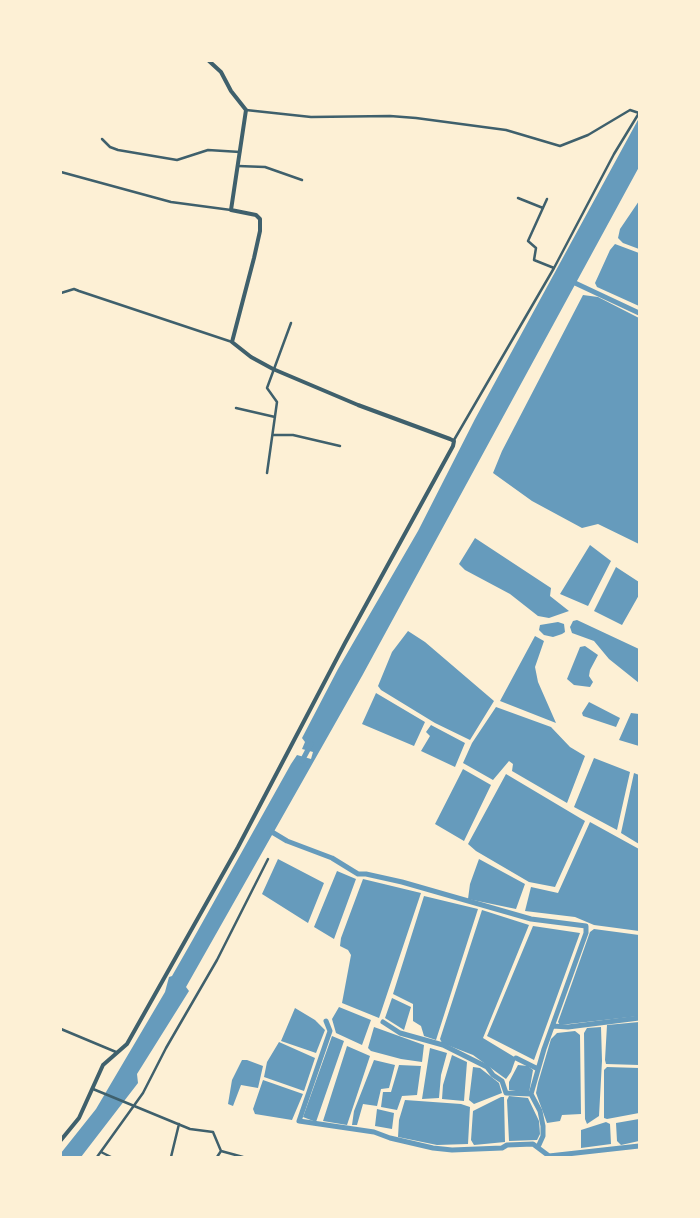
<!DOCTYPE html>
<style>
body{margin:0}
#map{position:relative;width:700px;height:1218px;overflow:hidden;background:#fdf0d5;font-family:"Work Sans",sans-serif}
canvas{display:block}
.frame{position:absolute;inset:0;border:62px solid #fdf0d5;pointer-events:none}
</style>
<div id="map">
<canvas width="700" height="1218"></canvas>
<div class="frame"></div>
</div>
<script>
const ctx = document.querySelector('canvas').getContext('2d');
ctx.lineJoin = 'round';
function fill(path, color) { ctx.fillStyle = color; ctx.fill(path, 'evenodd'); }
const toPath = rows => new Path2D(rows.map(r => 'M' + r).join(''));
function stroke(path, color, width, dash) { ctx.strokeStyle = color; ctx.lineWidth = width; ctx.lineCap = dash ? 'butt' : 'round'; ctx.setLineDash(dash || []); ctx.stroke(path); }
const water = toPath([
 [639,118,639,167,362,676,186,987,189,991,137,1074,138,1083,81,1157,61,1157,61,1153,96,1109,165,992,169,977,172,976,192,941,291,764,297,755,311,759,313,752,302,749,305,742,302,738,338,669,418,531,475,419],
 [639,201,639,249,623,243,618,238,620,229],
 [615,244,639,253,639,306,597,287,595,283,610,250],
 [583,295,598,297,639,318,639,544,598,524,582,528,532,501,493,473,502,451],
 [475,538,551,588,550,596,569,611,549,618,538,616,510,594,465,570,459,564],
 [590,545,611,561,588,606,560,594],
 [616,567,639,582,639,595,622,625,594,611],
 [577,620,639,649,639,683,609,659,594,641,572,633,570,627,573,621],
 [558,622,564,624,565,632,562,634,553,637,544,635,539,630,540,625],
 [408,631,425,642,494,701,470,740,435,723,381,690,378,686,392,652],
 [535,636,544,641,535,667,538,682,556,723,500,701],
 [585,646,598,655,590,670,589,676,593,682,590,687,574,685,567,679,580,647],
 [376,693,425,722,414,746,362,724],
 [589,702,620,718,616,727,583,716,582,713],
 [496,707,551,727,570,747,585,756,567,803,512,771,513,764,509,761,493,780,463,763,472,743],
 [631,713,639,714,639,746,619,740],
 [431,725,465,743,455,767,421,751,430,736,426,732],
 [594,758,630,772,617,830,574,807],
 [463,769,491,785,464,841,435,824],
 [634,773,639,775,639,844,621,833],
 [506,774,585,821,555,887,529,882,476,851,468,844],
 [590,822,639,849,639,931,594,925,575,917,525,911,531,887,558,893],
 [278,859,324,883,308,923,262,894],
 [479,859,525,884,516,909,468,899,470,884],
 [337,871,356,879,334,939,314,927],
 [363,879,421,893,379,1018,342,1003,351,955,348,950,340,946,341,938],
 [424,896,478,909,436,1040,424,1036,421,1026,413,1021,413,1004,393,994],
 [482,910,529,925,483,1038,516,1058,511,1072,506,1079,473,1055,442,1043,440,1039],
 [533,926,580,933,534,1060,487,1036],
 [594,929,639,935,639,1016,560,1025,558,1022,572,983,590,932],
 [392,998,411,1007,404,1030,385,1018],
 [339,1007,371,1020,362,1045,336,1033,332,1019],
 [295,1008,315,1020,325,1030,316,1053,281,1041],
 [639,1022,639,1065,606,1064,605,1060,607,1025],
 [374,1027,424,1045,422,1062,401,1059,371,1051,368,1048],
 [601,1027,602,1061,599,1116,587,1124,585,1119,584,1033,587,1028],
 [575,1031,580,1035,581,1114,562,1115,560,1121,547,1123,536,1093,538,1083,551,1039,557,1033],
 [332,1036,344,1041,316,1122,303,1117],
 [279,1042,315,1058,304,1091,264,1077,267,1062],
 [347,1046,370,1056,347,1125,323,1121],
 [430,1048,447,1053,441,1075,439,1098,422,1099],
 [452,1055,467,1062,464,1101,442,1099,443,1085],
 [242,1060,247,1060,263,1066,258,1088,241,1085,233,1106,228,1104,232,1080],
 [374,1060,395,1065,389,1088,381,1089,377,1106,363,1104,357,1125,352,1125,354,1111],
 [399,1065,421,1066,417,1095,402,1096,397,1110,381,1107,383,1092,391,1092],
 [518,1065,528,1066,533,1070,529,1093,509,1090,509,1082],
 [473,1067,480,1068,499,1083,502,1093,474,1104,469,1100],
 [607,1067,639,1068,639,1113,607,1119,604,1118,604,1070],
 [263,1080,303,1094,292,1120,255,1114,253,1109],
 [509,1096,528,1098,539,1121,540,1134,537,1140,509,1141,507,1100],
 [501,1097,504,1097,505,1142,474,1145,471,1140,473,1111],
 [405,1100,461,1104,470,1107,468,1144,437,1145,398,1137,399,1120],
 [377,1109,394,1113,392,1129,375,1126],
 [639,1119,639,1141,621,1145,617,1141,616,1123],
 [606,1122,610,1124,611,1144,581,1148,581,1130]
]);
const canal = toPath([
 [575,283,639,313],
 [302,761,311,744],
 [272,832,287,841,332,858,358,874,366,874,402,882,531,919,586,926,586,933,544,1049,531,1094,506,1093,502,1081,493,1075,487,1067,443,1045,400,1033,383,1022],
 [326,1021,330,1031,299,1121,374,1132,390,1138,433,1148,452,1150,502,1148,507,1145,533,1144,549,1156,639,1146],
 [553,1026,568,1027,639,1018],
 [516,1058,538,1069],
 [531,1094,540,1111,543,1126,543,1136,538,1147]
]);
const minor = toPath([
 [246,110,311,117,390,116,416,118,506,130,560,146,588,135,630,110,639,113],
 [102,139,110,147,118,150,177,160,208,150,240,152],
 [238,166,265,167,302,180],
 [61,172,171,202,231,210],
 [518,198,543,208],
 [547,199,528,241,536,248,534,260,554,268],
 [61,293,74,289,79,291,232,342],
 [236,408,275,417],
 [273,435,293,435,340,446],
 [454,440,554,268,614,154,639,113],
 [267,473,277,402,267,388,291,323],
 [61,1029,116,1052],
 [93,1089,190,1129,213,1132,221,1151,243,1157],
 [101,1152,111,1157],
 [97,1157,143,1093,166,1048,217,960,268,859],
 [171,1157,179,1124],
 [217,1157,221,1151]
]);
const tertiary = toPath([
 [61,1140,79,1118,103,1065,127,1044,238,847,345,643,453,446,454,441,450,439,358,405,273,369,251,357,232,342,254,258,260,231,260,219,256,215,231,210,246,110,231,91,221,72,209,61]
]);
fill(water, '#669bbc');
stroke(canal, '#669bbc', 5);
stroke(minor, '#3f606c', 2.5);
stroke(tertiary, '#3f606c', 4);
</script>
